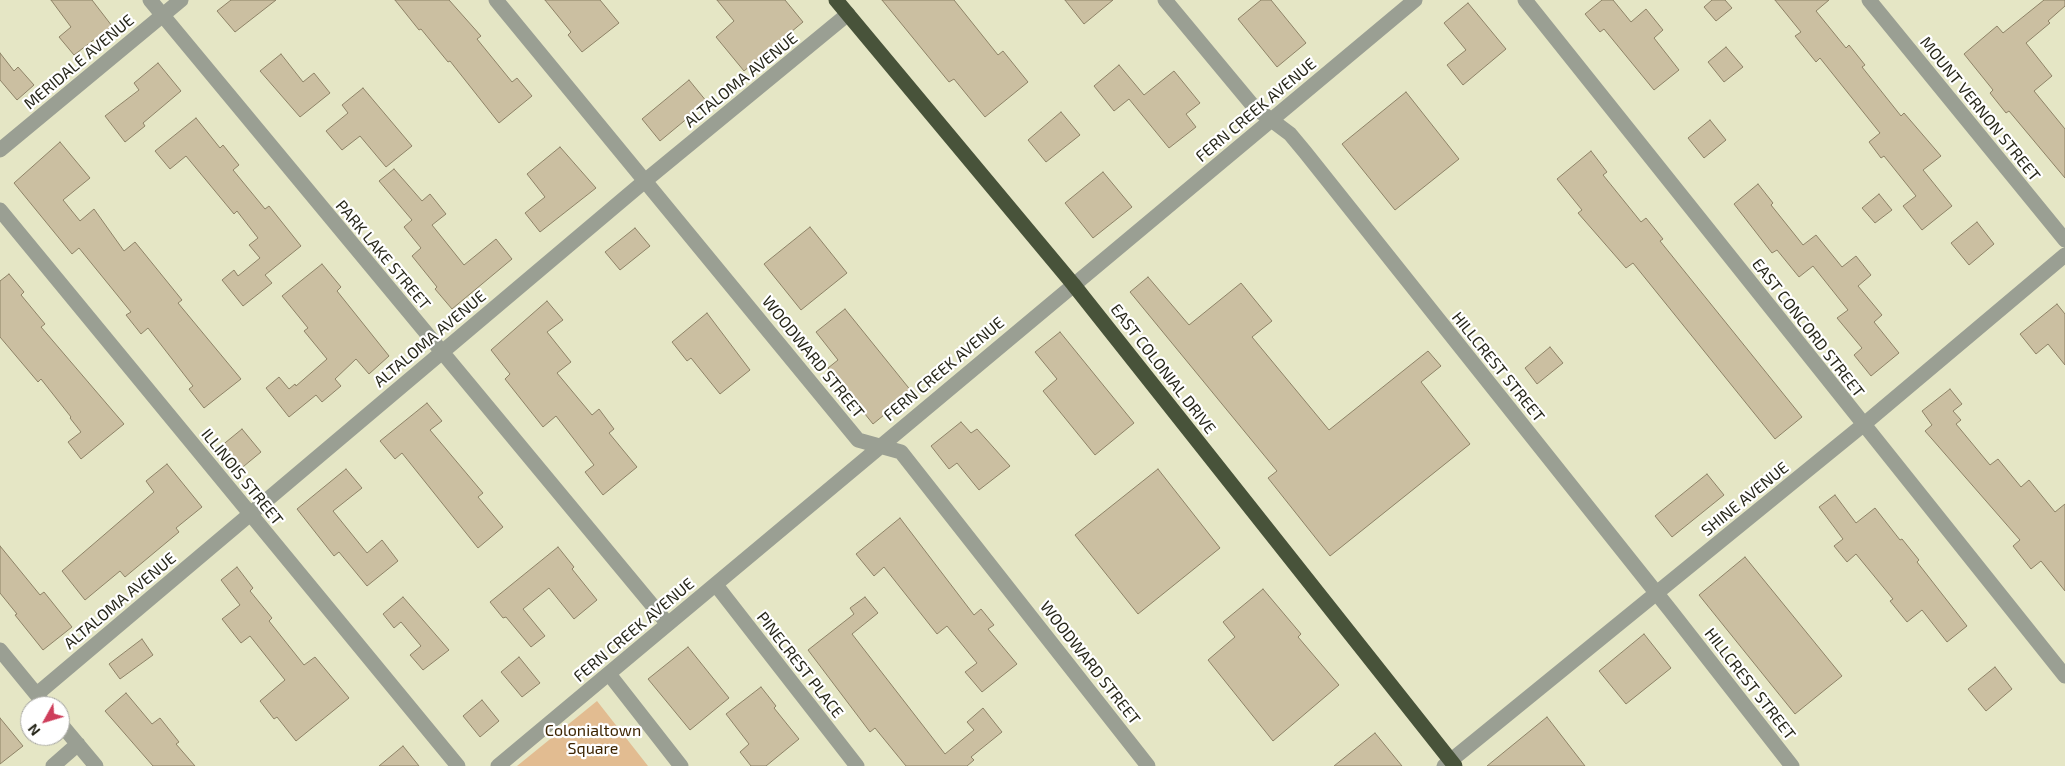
<!DOCTYPE html>
<style>
body{margin:0}
#map{position:relative;width:2065px;height:766px;overflow:hidden;background:#e5e6c5;font-family:"Exo 2",sans-serif}
canvas{display:block}
.north{position:absolute;left:20px;top:696px;width:50px;height:50px;box-sizing:border-box;background:#fff;border:1px solid #a9a9a3;border-radius:50%;rotate:231deg;font-size:14px;font-weight:700;line-height:20px;text-align:center;color:#27271a}
.north::after{content:'';display:block;margin:auto;width:18px;height:22px;background:#ce3e5b;clip-path:polygon(50% 0,100% 100%,50% 72%,0 100%)}
</style>
<div id="map">
<canvas width="2065" height="766"></canvas>
<div class="north">N</div>
</div>
<script>
const ctx = document.querySelector('canvas').getContext('2d');
ctx.lineJoin = 'round';
function fill(path, color) { ctx.fillStyle = color; ctx.fill(path, 'evenodd'); }
const toPath = rows => new Path2D(rows.map(r => 'M' + r).join(''));
function stroke(path, color, width, dash) { ctx.strokeStyle = color; ctx.lineWidth = width; ctx.lineCap = dash ? 'butt' : 'round'; ctx.setLineDash(dash || []); ctx.stroke(path); }
function write(font, color, halo, rows, align = 'center') {
  ctx.font = font + ' "Exo 2",sans-serif'; ctx.lineWidth = 4.5; ctx.setLineDash([]); ctx.textBaseline = 'middle'; ctx.strokeStyle = halo; ctx.fillStyle = color; for (const [text, x, y, turn = 0] of rows) {
    ctx.save(); ctx.translate(x, y); ctx.rotate((+turn || 0) * Math.PI / 180); ctx.textAlign = isNaN(turn) ? turn : align; if (halo) ctx.strokeText(text, 0, 0); ctx.fillText(text, 0, 0); ctx.restore();
  }
}
const green = toPath([
 [597,701,648,766,517,766]
]);
const building = toPath([
 [51,0,92,0,112,26,74,55,59,37,71,27,51,0],
 [231,0,276,0,235,32,217,11,231,0],
 [395,0,449,0,481,36,477,39,512,82,517,78,532,96,499,123,450,61,448,62,421,29,419,30,395,0],
 [545,0,600,0,619,23,582,52,568,35,571,32,545,0],
 [717,0,785,0,803,22,744,71,716,37,734,21,717,0],
 [882,0,954,0,998,55,1003,51,1028,82,985,117,954,79,949,82,882,0],
 [1065,0,1113,0,1084,24,1065,0],
 [1261,0,1271,0,1306,43,1277,67,1238,19,1261,0],
 [1602,0,1613,0,1631,22,1646,9,1663,30,1654,38,1679,70,1654,90,1604,29,1600,32,1585,14,1602,0],
 [1712,0,1725,0,1732,8,1716,21,1704,7,1712,0],
 [1775,0,1829,0,1816,11,1846,48,1849,45,1865,65,1862,67,1901,116,1904,113,1941,156,1923,170,1952,206,1922,230,1903,206,1916,196,1884,156,1881,158,1869,142,1880,133,1820,58,1816,62,1795,36,1801,32,1775,0],
 [2044,0,2065,0,2065,6,2048,21,2050,23,2026,43,2052,76,2034,91,2065,129,2065,178,2009,111,2006,113,1990,93,1993,90,1964,54,1997,26,2003,33,2044,0],
 [1468,3,1506,49,1463,85,1447,65,1466,50,1444,23,1468,3],
 [1726,47,1743,67,1724,82,1708,62,1726,47],
 [0,53,14,71,18,67,34,85,17,100,0,80,0,53],
 [281,54,303,82,314,73,330,93,300,117,260,71,281,54],
 [158,63,181,91,143,123,145,126,125,142,105,116,139,90,134,83,158,63],
 [1119,65,1144,95,1174,71,1200,103,1186,114,1196,127,1169,148,1129,99,1114,111,1094,86,1119,65],
 [689,80,707,102,660,141,642,119,689,80],
 [363,88,412,146,386,167,360,136,342,150,326,131,348,113,342,105,363,88],
 [1406,92,1459,159,1395,210,1342,144,1406,92],
 [1061,112,1080,135,1046,162,1028,140,1061,112],
 [196,118,220,148,223,145,239,165,233,170,265,209,269,206,301,246,265,275,272,283,243,306,222,280,234,270,238,276,260,258,249,245,258,238,237,211,234,214,186,156,170,169,155,151,196,118],
 [1710,120,1726,140,1704,158,1688,138,1710,120],
 [60,142,90,178,63,200,80,221,94,209,124,251,135,242,182,300,178,303,241,379,204,408,189,389,193,386,148,328,141,334,126,315,131,312,79,248,72,254,14,183,60,142],
 [560,147,596,188,540,232,525,213,545,197,527,174,560,147],
 [1591,151,1607,172,1603,175,1641,222,1646,218,1663,239,1660,241,1802,417,1775,439,1633,263,1626,268,1578,213,1582,210,1557,179,1591,151],
 [394,169,422,201,430,194,446,214,432,225,464,265,496,239,512,259,452,309,435,289,437,287,412,256,421,248,404,227,412,220,379,181,394,169],
 [1103,172,1132,207,1093,238,1065,203,1103,172],
 [1758,184,1773,203,1771,205,1803,245,1816,235,1842,267,1856,256,1871,275,1858,286,1882,315,1874,322,1899,353,1871,376,1854,355,1862,348,1837,318,1848,310,1813,266,1799,277,1777,250,1772,253,1734,204,1758,184],
 [1879,194,1892,210,1875,223,1862,208,1879,194],
 [1977,222,1994,244,1969,265,1951,243,1977,222],
 [810,227,847,273,801,310,764,264,810,227],
 [635,228,650,246,620,270,605,252,635,228],
 [322,264,341,287,337,291,389,356,369,374,356,359,335,379,341,386,322,402,316,395,289,417,266,388,279,377,289,389,295,384,296,386,327,359,304,331,308,328,282,296,322,264],
 [9,274,24,292,21,295,45,324,41,327,124,424,81,459,68,442,81,432,70,418,71,417,41,379,38,382,0,337,0,281,9,274],
 [1148,277,1189,325,1241,283,1272,321,1252,337,1329,430,1428,351,1441,366,1421,382,1470,444,1330,556,1268,478,1277,471,1130,292,1148,277],
 [547,301,563,320,547,332,571,362,557,373,592,415,599,409,614,429,609,433,637,467,603,495,585,472,594,465,556,416,543,427,505,379,510,374,491,350,547,301],
 [2057,304,2065,314,2065,365,2048,344,2036,354,2020,334,2057,304],
 [845,309,912,392,873,424,828,368,838,360,816,332,845,309],
 [707,313,750,370,720,394,691,358,687,361,672,342,707,313],
 [1060,332,1134,423,1095,455,1043,391,1057,379,1035,352,1060,332],
 [1550,347,1563,363,1537,384,1525,368,1550,347],
 [1950,389,1962,404,1953,411,1961,420,1956,424,1990,465,1998,459,2021,487,2029,480,2055,512,2065,504,2065,591,2041,561,2031,569,2013,546,2020,540,1925,431,1932,425,1922,411,1950,389],
 [427,403,442,421,430,430,483,493,478,497,503,527,478,548,402,453,395,459,380,441,427,403],
 [961,422,971,433,977,429,1010,466,979,490,957,463,949,469,931,446,961,422],
 [242,429,261,452,238,471,220,447,242,429],
 [167,464,202,507,176,528,179,532,125,577,120,571,85,600,62,571,154,492,146,481,167,464],
 [346,469,362,488,333,511,367,553,382,540,398,561,367,586,339,552,334,556,297,509,346,469],
 [1158,469,1220,548,1138,614,1075,535,1158,469],
 [1707,474,1724,495,1672,537,1655,516,1707,474],
 [1835,495,1856,523,1875,508,1900,540,1902,539,1919,560,1917,562,1967,626,1947,642,1922,610,1907,622,1890,601,1893,599,1856,554,1847,562,1834,546,1843,539,1819,507,1835,495],
 [900,518,974,615,981,609,994,625,988,629,1017,664,982,692,965,672,977,663,947,626,937,634,884,567,874,576,856,554,900,518],
 [0,546,40,595,44,592,72,627,43,650,15,615,17,614,0,593,0,546],
 [558,547,574,567,572,569,597,600,574,619,549,588,523,609,545,636,531,647,506,617,503,618,490,602,558,547],
 [1745,557,1842,676,1795,714,1699,595,1745,557],
 [237,567,253,588,250,591,272,618,269,621,304,665,315,657,349,698,296,741,277,717,274,719,260,701,285,680,250,636,241,643,222,619,240,605,221,580,237,567],
 [1263,589,1301,634,1298,637,1339,685,1273,741,1208,660,1235,637,1223,622,1263,589],
 [403,597,449,650,423,670,410,655,421,646,401,622,394,628,383,614,403,597],
 [865,597,878,613,852,634,945,754,974,730,967,722,983,708,1002,732,971,757,974,760,967,766,906,766,875,728,870,732,808,650,854,614,850,608,865,597],
 [1644,634,1671,668,1626,704,1599,671,1644,634],
 [142,639,153,655,120,679,109,664,142,639],
 [688,647,729,698,690,730,648,679,688,647],
 [519,657,540,683,522,697,501,672,519,657],
 [1995,667,2012,689,1986,711,1968,689,1995,667],
 [761,687,776,706,774,708,799,739,766,766,751,766,740,752,749,744,726,714,761,687],
 [126,693,152,724,160,718,179,742,176,744,195,766,153,766,105,711,126,693],
 [482,700,499,721,480,737,463,716,482,700],
 [1547,717,1585,766,1487,766,1547,717],
 [0,718,23,746,0,764,0,718],
 [1375,733,1402,766,1334,766,1375,733],
 [403,746,419,766,379,766,403,746]
]);
const minor = toPath([
 [150,0,667,623],
 [496,0,858,440,901,452,1148,766],
 [1165,0,1254,107,1290,134,1305,152,1670,610,1792,766],
 [1525,0,2065,676],
 [1869,0,2065,240],
 [0,150,181,0],
 [0,210,458,766],
 [716,585,857,766],
 [0,650,46,706],
 [609,674,681,766],
 [37,694,646,180,848,14],
 [60,723,96,766],
 [53,766,78,744],
 [498,766,1415,0],
 [1444,766,1863,425,2065,255]
]);
const highway = toPath([
 [836,0,1073,284,1455,766]
]);
const streetNames = [
 ["MERIDALE AVENUE",79,62,-40],
 ["ALTALOMA AVENUE",741,80,-39],
 ["MOUNT VERNON STREET",1980,109,51],
 ["FERN CREEK AVENUE",1256,110,-40],
 ["PARK LAKE STREET",383,255,50],
 ["EAST CONCORD STREET",1808,328,52],
 ["ALTALOMA AVENUE",430,339,-40],
 ["WOODWARD STREET",813,357,51],
 ["HILLCREST STREET",1498,367,51],
 ["FERN CREEK AVENUE",944,369,-40],
 ["EAST COLONIAL DRIVE",1163,369,52],
 ["ILLINOIS STREET",242,477,51],
 ["SHINE AVENUE",1745,499,-39],
 ["ALTALOMA AVENUE",120,601,-40],
 ["FERN CREEK AVENUE",634,630,-40],
 ["WOODWARD STREET",1090,663,52],
 ["PINECREST PLACE",800,665,52],
 ["HILLCREST STREET",1750,684,52]
];
const parkNames = [
 ["Colonialtown",593,731],
 ["Square",593,749]
];
fill(green, '#e2bc91');
fill(building, '#cbbfa1');
stroke(building, '#8e8367', 1);
stroke(minor, '#9a9f93', 15);
stroke(highway, '#48533a', 15);
write('16px', '#27271a', '#fff', streetNames);
write('16px', '#3d2401', '#fff', parkNames);
</script>
